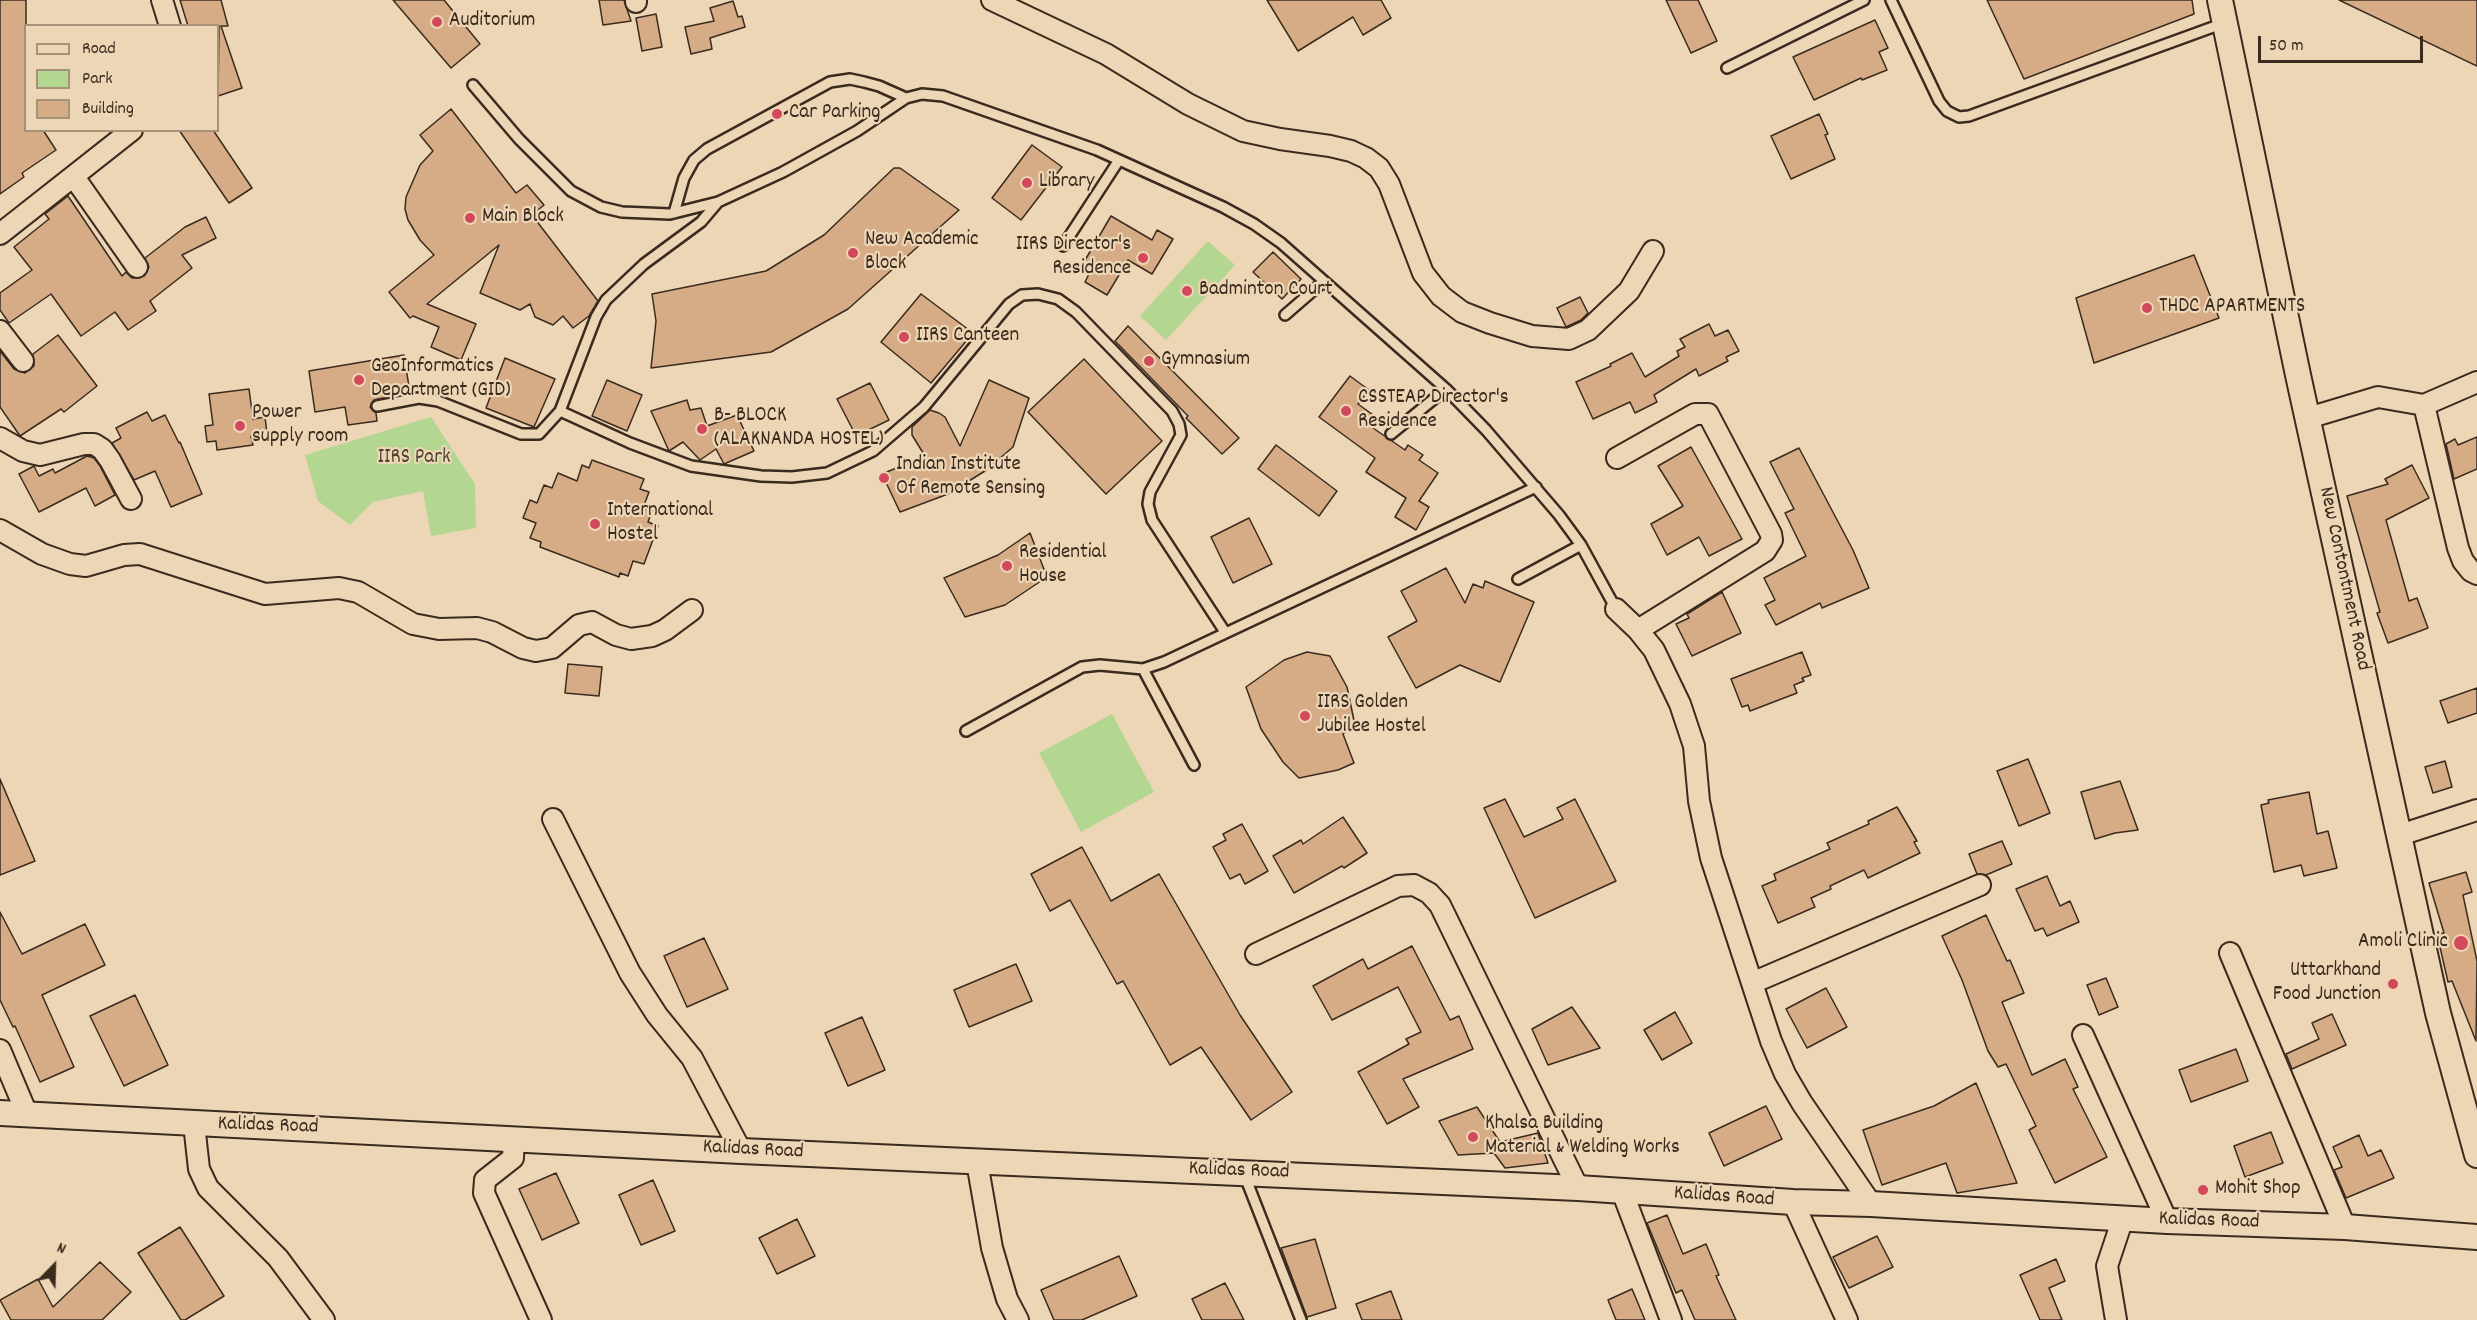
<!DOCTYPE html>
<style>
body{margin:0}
#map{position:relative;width:2477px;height:1320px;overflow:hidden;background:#edd6b6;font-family:Dekko,sans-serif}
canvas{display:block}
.legend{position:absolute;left:24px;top:24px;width:195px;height:108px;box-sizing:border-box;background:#edd6b6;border:2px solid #a69179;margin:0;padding:8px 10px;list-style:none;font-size:18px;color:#3b2a1e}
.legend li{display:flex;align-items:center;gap:12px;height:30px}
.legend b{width:30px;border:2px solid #a69179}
.north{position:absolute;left:24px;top:1236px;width:60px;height:60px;-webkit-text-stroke:4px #edd6b6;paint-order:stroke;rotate:23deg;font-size:16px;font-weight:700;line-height:24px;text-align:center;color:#3b2a1e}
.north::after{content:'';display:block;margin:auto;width:21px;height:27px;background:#3b2a1e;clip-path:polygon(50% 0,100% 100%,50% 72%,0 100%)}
.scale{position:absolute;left:2258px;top:36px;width:165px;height:27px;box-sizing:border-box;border:3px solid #3b2a1e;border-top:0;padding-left:8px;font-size:18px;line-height:21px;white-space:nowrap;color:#3b2a1e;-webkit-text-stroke:4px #edd6b6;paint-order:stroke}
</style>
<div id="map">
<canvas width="2477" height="1320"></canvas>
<ul class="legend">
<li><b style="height:8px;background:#edd6b6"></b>Road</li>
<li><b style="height:16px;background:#b3d690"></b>Park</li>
<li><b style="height:16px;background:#d5ac86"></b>Building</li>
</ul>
<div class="north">N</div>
<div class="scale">50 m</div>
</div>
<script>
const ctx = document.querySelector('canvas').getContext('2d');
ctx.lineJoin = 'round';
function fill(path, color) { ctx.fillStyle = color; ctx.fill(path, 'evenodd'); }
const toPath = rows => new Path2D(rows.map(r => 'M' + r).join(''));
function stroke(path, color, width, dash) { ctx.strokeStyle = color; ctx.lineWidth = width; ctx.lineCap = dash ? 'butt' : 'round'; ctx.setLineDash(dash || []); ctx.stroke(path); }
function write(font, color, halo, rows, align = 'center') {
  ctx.font = font + ' Dekko,sans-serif'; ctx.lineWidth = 4.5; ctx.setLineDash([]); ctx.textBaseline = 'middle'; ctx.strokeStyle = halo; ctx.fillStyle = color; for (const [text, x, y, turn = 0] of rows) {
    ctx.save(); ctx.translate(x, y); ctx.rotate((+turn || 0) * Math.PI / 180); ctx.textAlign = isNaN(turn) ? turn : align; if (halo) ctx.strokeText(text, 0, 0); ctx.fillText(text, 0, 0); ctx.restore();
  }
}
const green = toPath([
 [1208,241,1235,265,1166,340,1140,316],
 [431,417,475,484,476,528,431,536,423,491,373,502,350,525,318,501,305,455],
 [1112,714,1154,792,1081,832,1039,753]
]);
const building = toPath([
 [0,0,26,0,26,130,43,130,56,150,22,173,24,177,0,194,0,0],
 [180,0,221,0,228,26,221,26,242,88,218,96,219,26,188,26,180,0],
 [393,0,444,0,480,44,451,68,393,0],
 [599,0,624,0,631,21,603,25,599,0],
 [1267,0,1381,0,1391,18,1363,35,1353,17,1298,51,1267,0],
 [1666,0,1698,0,1717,41,1691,53,1666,0],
 [1987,0,2192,0,2194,14,2024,79,1987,0],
 [2339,0,2477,0,2477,66,2339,0],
 [733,1,738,17,742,16,745,27,710,38,712,49,691,54,685,27,714,21,710,8,733,1],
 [656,14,662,47,642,51,636,18,656,14],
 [1875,20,1888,48,1879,52,1887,70,1862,80,1861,78,1814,100,1793,57,1875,20],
 [451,109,516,193,527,185,544,205,532,215,598,301,589,316,573,328,563,316,553,325,535,317,530,304,520,310,480,293,499,245,427,304,476,324,461,360,431,347,439,327,413,316,410,318,389,292,434,255,420,240,408,220,405,209,406,197,420,165,433,151,420,135,451,109],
 [1819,114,1828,134,1825,135,1835,159,1791,179,1771,136,1819,114],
 [179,130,213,130,252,188,229,203,179,130],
 [1032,145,1062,167,1021,220,992,198,1032,145],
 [894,168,900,168,959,210,848,309,771,352,651,368,656,321,652,294,766,271,824,235,894,168],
 [68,196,122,276,126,272,132,278,144,276,149,267,145,258,185,227,206,217,216,238,182,255,192,268,150,301,156,311,128,330,115,312,81,336,51,294,9,323,0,310,0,293,32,270,14,247,49,219,45,214,68,196],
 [1111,216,1152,240,1157,230,1173,239,1152,274,1128,260,1107,295,1085,282,1090,272,1081,267,1111,216],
 [1273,252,1301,279,1282,299,1253,272,1273,252],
 [2194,255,2219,318,2094,363,2076,298,2194,255],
 [921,294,973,333,931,383,881,342,921,294],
 [1580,297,1588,313,1581,320,1566,327,1557,308,1580,297],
 [1709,324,1715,336,1728,330,1739,351,1726,357,1728,361,1699,376,1696,369,1654,395,1657,402,1635,413,1630,402,1593,419,1576,382,1611,366,1610,364,1632,353,1645,377,1679,356,1677,351,1685,347,1680,339,1709,324],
 [1128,326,1239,438,1222,454,1186,418,1188,416,1115,341,1128,326],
 [58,335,97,386,64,412,61,409,20,436,0,407,0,351,14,369,25,373,34,366,33,354,58,335],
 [404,355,410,393,374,400,370,407,376,413,377,421,348,425,345,407,315,412,309,371,404,355],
 [505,358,555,379,534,427,486,408,505,358],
 [1084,359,1162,441,1106,494,1028,412,1084,359],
 [1350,376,1369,390,1358,404,1380,420,1373,428,1405,450,1408,445,1423,455,1419,460,1438,473,1419,501,1429,507,1416,530,1395,517,1406,498,1366,472,1375,458,1319,417,1350,376],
 [607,380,642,395,627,431,592,416,607,380],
 [989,380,1029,398,1013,447,985,471,948,494,900,512,882,474,925,456,912,435,912,427,930,410,939,413,945,417,960,446,989,380],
 [870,383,889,420,856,436,837,399,870,383],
 [249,389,253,419,265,417,267,433,251,436,253,445,217,450,216,441,207,442,205,426,213,425,209,394,249,389],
 [687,400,690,410,701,408,707,426,737,415,754,451,724,464,716,449,700,460,683,442,669,451,651,411,687,400],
 [147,412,152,421,165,415,179,443,180,442,202,494,171,507,155,471,134,480,112,443,121,438,116,428,147,412],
 [2477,437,2477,469,2454,479,2446,444,2455,439,2458,445,2477,437],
 [1276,445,1337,491,1319,516,1258,469,1276,445],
 [1691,447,1742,539,1709,556,1699,537,1667,555,1651,524,1683,506,1658,466,1691,447],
 [1799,448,1853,550,1869,588,1822,608,1820,603,1776,625,1765,605,1775,600,1764,578,1806,556,1785,513,1794,509,1770,462,1799,448],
 [87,456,94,458,100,466,115,495,95,506,86,488,39,512,19,474,34,466,39,476,53,469,55,473,87,456],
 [592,460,644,479,640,489,649,492,643,508,652,511,648,522,658,526,644,564,633,561,628,576,620,573,619,577,540,547,541,542,530,538,536,523,523,518,530,500,537,503,544,485,552,488,558,473,577,481,582,465,589,468,592,460],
 [2412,465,2429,498,2386,520,2409,601,2417,598,2428,628,2388,643,2377,613,2380,612,2347,496,2388,484,2385,479,2412,465],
 [1249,518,1272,564,1233,583,1211,537,1249,518],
 [1030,533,1047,577,1005,605,965,617,944,578,998,555,1030,533],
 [1446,568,1465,603,1473,584,1483,588,1485,581,1534,602,1500,682,1460,665,1416,688,1388,637,1417,621,1401,591,1446,568],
 [1722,592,1741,633,1692,656,1676,624,1689,618,1687,614,1722,592],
 [1307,652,1330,656,1347,687,1355,725,1343,734,1354,763,1338,770,1299,778,1283,762,1261,729,1246,687,1284,660,1307,652],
 [1802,652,1811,675,1802,678,1804,681,1794,685,1797,693,1750,711,1748,705,1742,707,1731,679,1802,652],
 [568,664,602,667,599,696,565,693,568,664],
 [2477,688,2477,713,2448,723,2440,701,2477,688],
 [2028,759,2050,813,2019,826,1997,771,2028,759],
 [2445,761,2452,787,2433,793,2425,767,2445,761],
 [0,779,35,861,0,875,0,779],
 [2120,781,2138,830,2115,833,2095,839,2081,792,2120,781],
 [2309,792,2317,834,2328,831,2337,868,2304,876,2301,865,2274,872,2261,805,2269,803,2268,800,2309,792],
 [1505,799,1524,837,1563,819,1557,808,1575,799,1616,881,1535,918,1484,808,1505,799],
 [1897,807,1917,841,1914,842,1920,853,1868,878,1864,870,1830,886,1831,889,1811,898,1815,907,1778,923,1762,886,1776,880,1774,874,1830,849,1827,843,1869,824,1868,821,1897,807],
 [1343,817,1367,853,1344,868,1342,866,1294,893,1273,856,1301,840,1303,844,1343,817],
 [1242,824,1268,871,1245,884,1240,874,1230,879,1213,847,1226,840,1223,834,1242,824],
 [2002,841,2012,864,1986,875,1977,874,1969,854,2002,841],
 [1082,847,1111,901,1159,874,1240,1015,1292,1092,1251,1120,1201,1047,1170,1065,1123,981,1117,984,1070,900,1050,911,1031,874,1082,847],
 [2466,872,2472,892,2463,895,2477,961,2476,1041,2452,981,2448,982,2437,934,2444,933,2429,883,2466,872],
 [2047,876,2060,906,2070,901,2079,922,2047,936,2043,928,2035,931,2016,889,2047,876],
 [0,912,22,954,85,924,105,965,42,995,74,1067,40,1082,15,1026,13,1027,0,1000,0,912],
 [1986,915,2007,961,2010,960,2024,993,2002,1002,2032,1075,2065,1059,2078,1087,2073,1089,2107,1157,2055,1183,2029,1130,2036,1126,2006,1064,1998,1067,1988,1051,1962,980,1942,936,1986,915],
 [704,938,728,989,687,1007,664,956,704,938],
 [1412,946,1450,1020,1459,1016,1473,1049,1403,1079,1419,1107,1387,1124,1358,1072,1409,1044,1406,1039,1421,1032,1398,987,1332,1020,1313,986,1363,959,1368,969,1412,946],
 [1016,964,1032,1001,969,1027,954,990,1016,964],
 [2106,978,2118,1007,2099,1015,2087,985,2106,978],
 [1826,988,1847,1027,1807,1048,1786,1009,1826,988],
 [135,995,168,1065,124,1086,90,1016,135,995],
 [1572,1007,1600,1048,1548,1065,1532,1029,1572,1007],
 [1675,1012,1692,1043,1662,1060,1644,1030,1675,1012],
 [2332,1014,2346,1045,2292,1069,2286,1054,2319,1039,2312,1023,2332,1014],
 [862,1017,885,1070,848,1086,825,1033,862,1017],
 [2236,1049,2248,1081,2191,1102,2179,1070,2236,1049],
 [1976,1083,2017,1183,1957,1193,1946,1163,1882,1185,1863,1130,1934,1106,1976,1083],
 [1766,1106,1782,1139,1724,1166,1709,1133,1766,1106],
 [1477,1107,1500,1142,1538,1133,1548,1163,1505,1168,1494,1153,1458,1155,1439,1121,1477,1107],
 [2271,1132,2283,1163,2245,1177,2234,1146,2271,1132],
 [2359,1135,2368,1156,2381,1150,2394,1178,2346,1198,2334,1170,2342,1167,2333,1147,2359,1135],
 [556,1173,579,1223,542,1240,519,1189,556,1173],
 [653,1180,675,1231,641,1245,619,1195,653,1180],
 [1667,1215,1683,1254,1706,1244,1719,1275,1716,1276,1736,1320,1695,1320,1682,1290,1676,1293,1647,1223,1667,1215],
 [797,1219,815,1256,777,1274,759,1238,797,1219],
 [180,1227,224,1296,185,1320,181,1320,138,1253,180,1227],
 [1877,1236,1893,1267,1849,1288,1833,1257,1877,1236],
 [1315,1239,1336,1308,1307,1317,1281,1248,1315,1239],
 [1119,1256,1137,1296,1082,1320,1054,1320,1041,1290,1119,1256],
 [2056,1259,2065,1281,2049,1288,2062,1320,2040,1320,2020,1275,2056,1259],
 [100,1262,131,1292,102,1320,11,1320,0,1300,38,1279,53,1307,100,1262],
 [1225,1283,1244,1320,1202,1320,1192,1299,1225,1283],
 [1632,1289,1645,1320,1616,1320,1608,1300,1632,1289],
 [1391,1291,1402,1320,1362,1320,1356,1304,1391,1291]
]);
const service = toPath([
 [1891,0,1939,101,1947,111,1959,117,1969,116,2224,23],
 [1727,68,1864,0],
 [473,85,519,139,571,191,601,207,622,212,670,214,718,202,783,172,857,131,906,98,922,94,943,96,1097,150,1223,207,1254,224,1281,243,1446,389,1486,430,1559,515,1581,545,1616,609],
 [674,213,684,178,694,160,707,149,830,82,850,79,864,82,879,86,906,98],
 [1063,246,1119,160],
 [1285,315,1323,282],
 [377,406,419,398,438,401,521,434,539,434,560,411,596,317,606,300,644,264,701,222,718,202],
 [560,411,630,443,691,466,761,476,792,477,827,473,873,451,924,407,1009,304,1022,295,1038,294,1058,299,1076,312,1172,411,1179,424,1181,435,1150,492,1148,504,1152,520,1225,632],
 [1391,434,1446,389],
 [1518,579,1581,545],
 [1143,669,1194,765],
 [966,731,1082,667,1100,665,1143,669,1164,662,1536,487],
 [1244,1174,1301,1320]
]);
const minor = toPath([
 [162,0,170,26],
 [636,0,636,2],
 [992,0,1106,54,1188,104,1243,131,1280,139,1330,146,1351,151,1366,158,1379,168,1389,184,1423,273,1441,296,1462,312,1490,323,1532,336,1569,339,1588,330,1629,291,1653,251],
 [74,177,137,267],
 [0,234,132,130],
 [0,331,23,361],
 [2424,405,2458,548,2463,561,2471,571,2477,574],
 [2308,418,2378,397,2424,405,2477,382],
 [0,438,23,451,40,455,84,444,94,444,102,449,110,460,131,499],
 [1617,458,1695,414,1708,414,1771,534,1772,540,1765,551,1638,630],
 [0,530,42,554,70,564,86,566,124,555,140,554,265,594,339,588,358,592,413,624,439,629,477,628,492,632,523,648,536,651,552,648,579,625,592,622,616,635,631,639,652,636,665,630,692,610],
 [1616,609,1638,630,1654,650,1680,704,1694,746,1699,801,1711,858,1771,1041,1785,1074,1802,1103,1871,1204],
 [553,819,630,973,657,1015,692,1058,741,1151],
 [2400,835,2477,810],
 [2230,953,2345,1227],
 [1256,954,1398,886,1414,885,1429,893,1440,905,1578,1188],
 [1752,983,1980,885],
 [2083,1035,2167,1221],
 [0,1050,27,1114],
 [194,1124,199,1169,208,1188,278,1258,324,1320],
 [514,1138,513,1158,485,1180,484,1193,541,1320],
 [977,1162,992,1248,1007,1299,1018,1320],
 [1622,1191,1671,1320],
 [1793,1202,1847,1320],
 [2116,1320,2107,1266,2123,1218]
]);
const tertiary = toPath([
 [2220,0,2298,375,2438,1013,2477,1155],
 [0,1113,741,1151,1578,1188,1793,1202,1871,1204,2167,1221,2345,1227,2477,1237]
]);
const markers = [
 [437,22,6,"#d1495b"],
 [777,114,6,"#d1495b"],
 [1027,183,6,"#d1495b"],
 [470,218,6,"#d1495b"],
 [853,253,6,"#d1495b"],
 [1143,258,6,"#d1495b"],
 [1187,291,6,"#d1495b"],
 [2147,308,6,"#d1495b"],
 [904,337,6,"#d1495b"],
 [1149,361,6,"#d1495b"],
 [359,380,6,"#d1495b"],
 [1346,411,6,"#d1495b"],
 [240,426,6,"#d1495b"],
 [702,429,6,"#d1495b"],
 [884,478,6,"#d1495b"],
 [595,524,6,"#d1495b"],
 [1007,566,6,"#d1495b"],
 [1305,716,6,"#d1495b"],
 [2461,943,8,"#d1495b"],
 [2393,984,6,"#d1495b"],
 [1473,1137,6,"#d1495b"],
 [2203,1190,6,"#d1495b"]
];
const poiNames = [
 ["Auditorium",449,22],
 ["Car Parking",789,114],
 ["Library",1039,183],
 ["Main Block",482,218],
 ["New Academic",865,241],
 ["Block",865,265],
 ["IIRS Director's",1131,246,"right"],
 ["Residence",1131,270,"right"],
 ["Badminton Court",1199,291],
 ["THDC APARTMENTS",2159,308],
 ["IIRS Canteen",916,337],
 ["Gymnasium",1161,361],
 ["GeoInformatics",371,368],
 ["Department (GID)",371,392],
 ["CSSTEAP Director's",1358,399],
 ["Residence",1358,423],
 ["Power",252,414],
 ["supply room",252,438],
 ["B- BLOCK",714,417],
 ["(ALAKNANDA HOSTEL)",714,441],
 ["Indian Institute",896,466],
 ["Of Remote Sensing",896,490],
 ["International",607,512],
 ["Hostel",607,536],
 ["Residential",1019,554],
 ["House",1019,578],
 ["IIRS Golden",1317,704],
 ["Jubilee Hostel",1317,728],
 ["Amoli Clinic",2448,943,"right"],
 ["Uttarkhand",2381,972,"right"],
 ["Food Junction",2381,996,"right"],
 ["Khalsa Building",1485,1125],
 ["Material & Welding Works",1485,1149],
 ["Mohit Shop",2215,1190]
];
const parkNames = [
 ["IIRS Park",414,459]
];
const streetNames = [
 ["New Contontment Road",2343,579,78],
 ["Kalidas Road",268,1127,2],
 ["Kalidas Road",753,1151,3],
 ["Kalidas Road",1239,1172,2],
 ["Kalidas Road",1724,1198,4],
 ["Kalidas Road",2209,1222,2]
];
fill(green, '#b3d690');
fill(building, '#d5ac86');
stroke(building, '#3b2a1e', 1.5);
stroke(service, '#3b2a1e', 14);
stroke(minor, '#3b2a1e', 24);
stroke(tertiary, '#3b2a1e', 28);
stroke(service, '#edd6b6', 9);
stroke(minor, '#edd6b6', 20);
stroke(tertiary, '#edd6b6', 24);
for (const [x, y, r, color] of markers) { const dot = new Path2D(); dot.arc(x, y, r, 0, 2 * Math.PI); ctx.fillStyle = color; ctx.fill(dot); stroke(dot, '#edd6b6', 2); }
write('21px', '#3b2a1e', '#edd6b6', poiNames, 'left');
write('21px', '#4d442f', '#edd6b6', parkNames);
write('21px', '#3b2a1e', '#edd6b6', streetNames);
</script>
